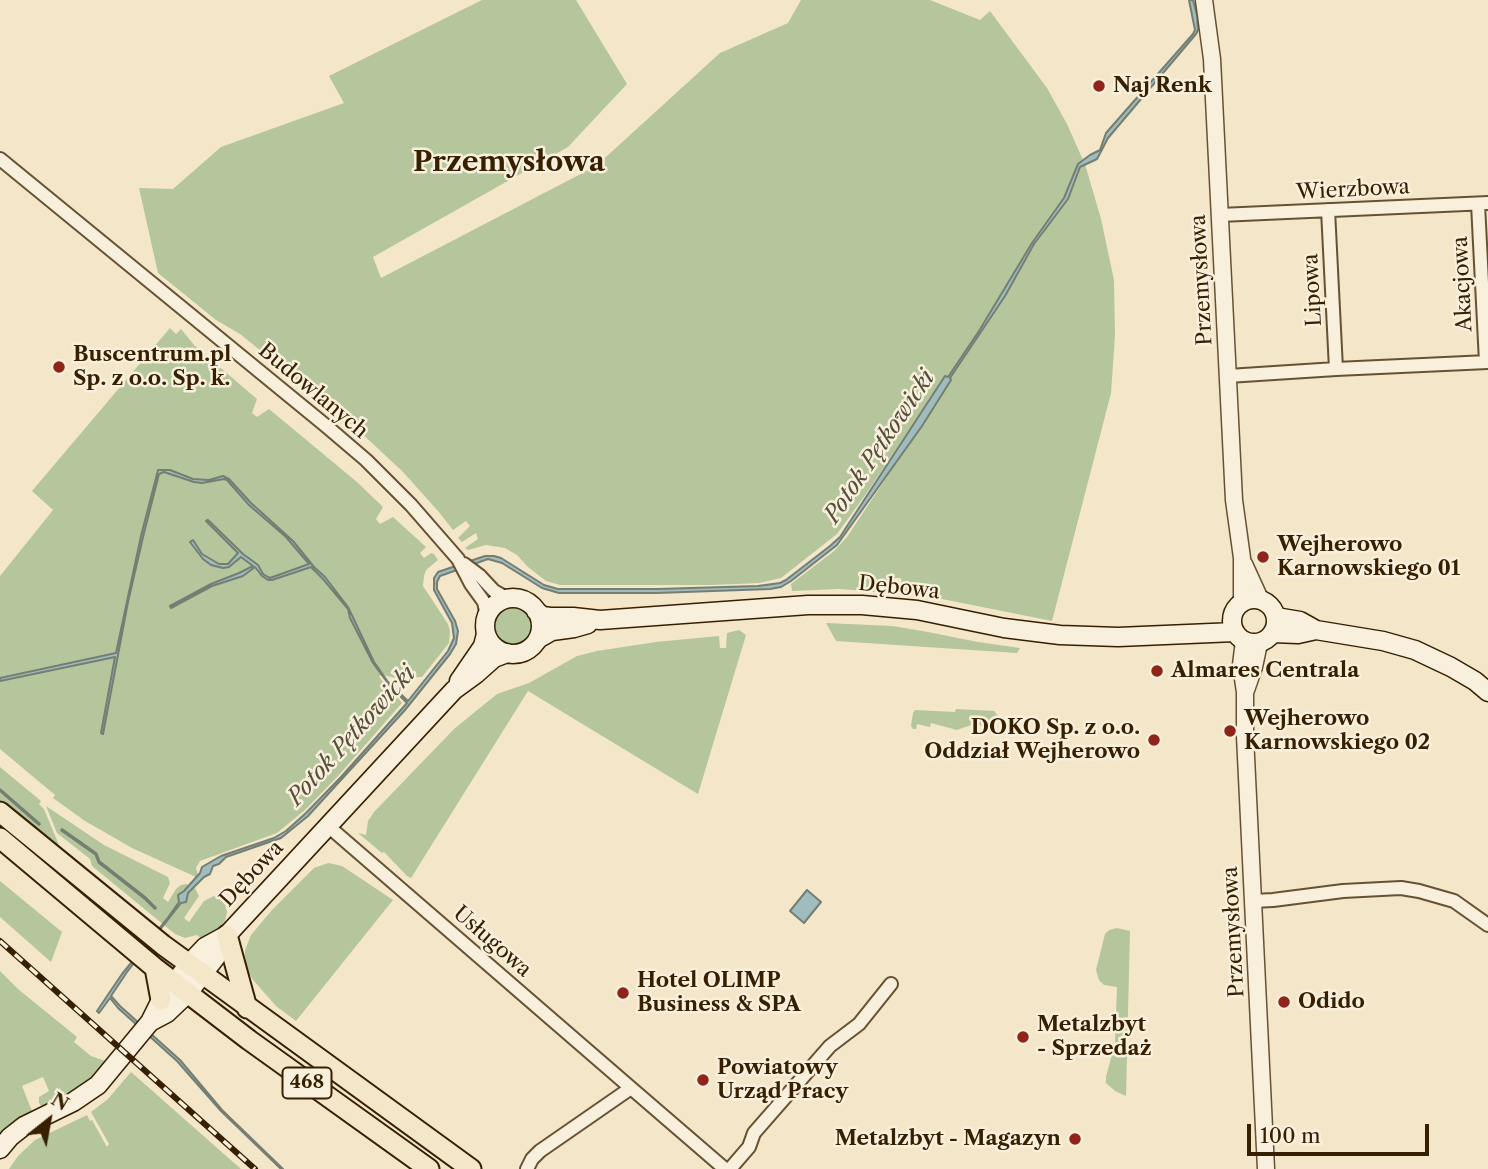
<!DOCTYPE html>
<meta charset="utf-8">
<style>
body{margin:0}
#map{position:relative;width:1488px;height:1169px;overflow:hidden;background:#f4e6c9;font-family:"Libre Caslon Text",serif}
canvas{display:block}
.north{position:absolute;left:14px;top:1085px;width:70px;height:70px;-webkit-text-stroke:5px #f8efdc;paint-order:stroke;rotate:31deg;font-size:19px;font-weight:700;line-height:28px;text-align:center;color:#362000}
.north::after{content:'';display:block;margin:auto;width:24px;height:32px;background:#362000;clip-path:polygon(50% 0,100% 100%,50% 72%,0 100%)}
.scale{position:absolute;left:1247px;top:1124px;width:182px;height:32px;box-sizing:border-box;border:4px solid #362000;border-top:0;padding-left:9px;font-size:21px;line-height:24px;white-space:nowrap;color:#362000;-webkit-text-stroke:5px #f8efdc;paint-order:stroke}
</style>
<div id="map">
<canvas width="1488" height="1169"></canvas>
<div class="north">N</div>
<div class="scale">100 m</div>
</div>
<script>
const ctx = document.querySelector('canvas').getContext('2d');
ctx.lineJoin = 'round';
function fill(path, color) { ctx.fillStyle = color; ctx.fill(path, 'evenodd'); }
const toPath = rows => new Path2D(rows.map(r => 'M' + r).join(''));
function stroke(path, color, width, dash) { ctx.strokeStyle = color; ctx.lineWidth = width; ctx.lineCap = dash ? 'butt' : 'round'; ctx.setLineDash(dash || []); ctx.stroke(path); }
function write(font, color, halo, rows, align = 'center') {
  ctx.font = font + ' "Libre Caslon Text",serif'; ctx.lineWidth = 5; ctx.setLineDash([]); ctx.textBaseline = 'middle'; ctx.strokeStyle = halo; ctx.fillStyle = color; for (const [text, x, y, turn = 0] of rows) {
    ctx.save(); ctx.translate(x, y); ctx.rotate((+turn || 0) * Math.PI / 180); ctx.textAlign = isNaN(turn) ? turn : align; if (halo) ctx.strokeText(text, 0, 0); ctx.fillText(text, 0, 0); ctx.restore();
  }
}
const green = toPath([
 [482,0,576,0,627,84,568,147,373,257,381,278,596,166,720,53,788,23,801,0,930,0,980,20,990,11,1047,88,1067,124,1083,160,1078,164,1064,198,1032,243,979,331,947,377,945,376,866,494,837,534,781,578,759,583,711,585,560,585,546,581,528,567,517,555,505,548,486,545,468,550,465,548,478,539,476,533,462,542,458,538,470,526,466,521,453,530,438,511,403,472,357,429,240,334,216,320,158,273,139,188,173,189,221,147,344,103,329,76],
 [1085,164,1101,219,1114,280,1115,336,1111,393,1052,621,927,596,902,593,901,578,895,578,891,593,839,589,792,591,791,584,834,551,847,537,951,380,950,379,1005,296,1034,244,1068,199,1080,167],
 [170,328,176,334,181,329,195,346,257,399,252,413,257,417,269,409,357,482,383,507,376,519,380,524,393,517,426,547,420,553,424,558,431,553,434,554,438,560,426,570,424,576,423,586,448,624,450,631,449,643,422,677,396,678,383,675,379,676,386,687,393,692,402,703,338,776,305,810,277,833,200,861,196,868,198,875,196,877,132,848,85,821,53,798,55,795,0,749,0,576,53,510,32,491],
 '494 626a19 19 0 1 1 38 0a19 19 0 1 1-38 0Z',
 [826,623,892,626,928,632,978,642,1020,648,1017,653,836,641],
 [739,630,746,635,698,794,528,691,411,878,407,876,384,852,382,853,358,833,366,835,368,821,374,812,454,729,497,694,529,683,577,656,597,651,656,642,719,636,720,648,726,648,727,633],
 [956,709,994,711,999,717,995,727,988,728,974,724,957,730,931,723,930,727,917,724,916,729,913,729,911,726,913,713,915,710,955,712],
 [0,767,41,801,39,804,44,809,59,845,30,828,0,802],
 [46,806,104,845,168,877,170,883,163,898,168,902,176,889,181,885,186,884,195,888,199,896,184,918,189,922,204,901,214,896,221,899,225,904,227,912,225,921,215,932,204,941,197,935,185,938,175,934,92,866,90,859,57,833],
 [328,863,342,866,393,900,296,1021,276,1006,254,981,246,969,247,968,245,957,245,950,251,935,272,910,314,868],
 [0,881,62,932,51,962,0,917],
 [1117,928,1130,931,1126,1096,1115,1091,1106,1083,1106,1077,1115,1043,1117,987,1104,985,1099,980,1096,970,1105,934,1109,930],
 [0,971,18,989,77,1037,74,1042,91,1056,108,1062,94,1078,70,1094,42,1107,39,1103,39,1097,49,1091,43,1077,22,1086,32,1111,16,1121,0,1135],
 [131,1072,241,1169,9,1169,18,1156,35,1140,87,1115,90,1121,92,1120,107,1147,109,1144,91,1112,108,1099]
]);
const water = toPath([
 [1189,0,1193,0,1197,15,1198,30,1196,34,1108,138,1097,159,1080,167,1068,199,1034,244,1005,296,950,378,951,380,922,426,837,545,791,581,781,587,770,589,657,593,559,593,542,588,502,563,488,559,440,576,437,582,437,589,455,621,458,631,456,644,450,654,405,710,308,816,281,838,226,857,219,864,213,866,210,874,204,877,188,893,186,902,181,903,127,972,111,996,120,1006,180,1060,222,1110,283,1169,281,1169,221,1111,177,1061,118,1008,110,998,99,1013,97,1011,122,974,167,919,179,902,178,895,184,891,200,873,202,867,221,856,274,838,286,831,306,813,341,777,407,703,390,686,373,663,350,618,348,609,323,579,311,567,272,580,268,580,262,576,255,567,243,576,212,586,171,608,170,606,211,584,239,573,253,566,241,557,229,567,223,568,211,565,203,559,190,542,193,540,202,554,219,564,228,564,238,553,206,521,208,520,243,554,258,565,263,574,268,577,270,578,309,564,286,537,249,505,227,480,224,479,202,483,194,482,164,472,159,474,144,533,128,602,103,734,101,733,115,657,0,681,0,678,116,653,141,536,158,470,170,470,193,479,209,480,223,476,229,479,251,503,293,541,314,567,325,577,348,607,374,662,388,682,408,701,448,651,454,638,452,623,434,590,434,578,438,572,485,556,494,556,501,558,544,585,558,589,658,589,758,586,780,583,786,580,830,546,840,537,945,376,948,377,979,331,1032,243,1064,198,1078,164,1090,155,1100,150,1106,133,1193,34,1195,30,1189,0],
 [807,890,821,902,804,923,790,911,807,890]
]);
const stream = toPath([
 [0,790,39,824],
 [62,830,96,854,99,862,145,898,155,908]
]);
const minor = toPath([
 [0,159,325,425,366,460,411,505,458,559,471,584,484,602,487,616],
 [1478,204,1486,362],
 [1328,210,1336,369],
 [1220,215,1488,203],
 [1228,376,1336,369,1488,362],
 [464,564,480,576,494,591,508,599],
 [328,826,631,1088,540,1151,532,1159,527,1169],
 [1253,901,1273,900,1343,891,1401,888,1419,891,1454,901,1488,925],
 [631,1088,725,1169],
 [730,1169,749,1147,754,1133,830,1046,859,1024,891,984]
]);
const tertiary = toPath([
 [1204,0,1212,59,1234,500,1242,558,1242,602],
 [1244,564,1260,599],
 [1244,641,1241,665,1245,692,1245,736,1266,1169],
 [1246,690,1254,667,1259,643]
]);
const secondary = toPath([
 '485 626a28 28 0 1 1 56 0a28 28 0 1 1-56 0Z',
 '1232 621a22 22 0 1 1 44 0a22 22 0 1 1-44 0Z',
 [536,611,543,616,550,617,573,617,600,620,808,605,862,605,917,610,1004,628,1060,635,1118,637,1235,632],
 [1276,617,1300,621,1316,630],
 [1273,633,1298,634,1316,630,1383,641,1415,650,1451,667,1475,681,1488,692],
 [538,639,552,631,574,628,588,624],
 [459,681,483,646,486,634],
 [150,1022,167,1013,188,993,216,957,227,935,454,690,476,674,494,658,507,653],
 [0,1149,10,1137,24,1126,73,1102,98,1085,150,1022,161,1000,189,964,205,947,227,935]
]);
const primary = toPath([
 [0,812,163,945,471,1169],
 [0,838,155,968,249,1040,429,1169],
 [227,935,247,1008],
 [155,968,161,1000]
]);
const rail = toPath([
 [0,941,255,1169]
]);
const markers = [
 [1099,86,7,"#8f2418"],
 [59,367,7,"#8f2418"],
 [1263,557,7,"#8f2418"],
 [1157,671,7,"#8f2418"],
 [1230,731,7,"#8f2418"],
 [1154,740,7,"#8f2418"],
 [623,993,7,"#8f2418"],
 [1284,1002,7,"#8f2418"],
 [1023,1037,7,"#8f2418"],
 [703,1080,7,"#8f2418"],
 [1075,1139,7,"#8f2418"]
];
const shields = [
 [307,1083,49]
];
const shieldNames = [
 ["468",307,1083]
];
const poiNames = [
 ["Naj Renk",1113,86],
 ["Buscentrum.pl",73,355],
 ["Sp. z o.o. Sp. k.",73,379],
 ["Wejherowo",1277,545],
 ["Karnowskiego 01",1277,569],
 ["Almares Centrala",1171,671],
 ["Wejherowo",1244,719],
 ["Karnowskiego 02",1244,743],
 ["DOKO Sp. z o.o.",1140,728,"right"],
 ["Oddział Wejherowo",1140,752,"right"],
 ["Hotel OLIMP",637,981],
 ["Business & SPA",637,1005],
 ["Odido",1298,1002],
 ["Metalzbyt",1037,1025],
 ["- Sprzedaż",1037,1049],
 ["Powiatowy",717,1068],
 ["Urząd Pracy",717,1092],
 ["Metalzbyt - Magazyn",1061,1139,"right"]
];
const streetNames = [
 ["Wierzbowa",1353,190,-3],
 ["Przemysłowa",1202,280,-93],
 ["Akacjowa",1463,284,-93],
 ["Lipowa",1313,290,-93],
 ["Budowlanych",313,391,40],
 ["Dębowa",899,588,6],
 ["Dębowa",252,874,-47],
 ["Przemysłowa",1234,932,-93],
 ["Usługowa",492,942,41]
];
const waterNames = [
 ["Potok Pętkowicki",880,447,-56],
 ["Potok Pętkowicki",352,736,-48]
];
const districtNames = [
 ["Przemysłowa",509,163]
];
fill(green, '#b5c69c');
fill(water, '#9fbdbf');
stroke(water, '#757e73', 2);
stroke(stream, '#757e73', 3.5);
stroke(minor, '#665232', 16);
stroke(tertiary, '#665232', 19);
stroke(secondary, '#362000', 21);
stroke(primary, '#362000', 23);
stroke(minor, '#f8efdc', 12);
stroke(tertiary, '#f8efdc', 16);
stroke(secondary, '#f8efdc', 18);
stroke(primary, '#f4e6c9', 19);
stroke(rail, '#362000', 6);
stroke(rail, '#f8efdc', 3.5, [10]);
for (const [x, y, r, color] of markers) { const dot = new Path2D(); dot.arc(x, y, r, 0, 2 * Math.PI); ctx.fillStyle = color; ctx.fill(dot); stroke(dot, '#f8efdc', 2.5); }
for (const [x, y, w] of shields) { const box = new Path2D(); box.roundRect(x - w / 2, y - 15.5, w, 31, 5); ctx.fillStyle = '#f8efdc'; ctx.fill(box); stroke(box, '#362000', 2); }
write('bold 19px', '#362000', null, shieldNames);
write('bold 21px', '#362000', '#f8efdc', poiNames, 'left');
write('21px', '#362000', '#f8efdc', streetNames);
write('italic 23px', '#564f39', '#f8efdc', waterNames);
write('bold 28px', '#362000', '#f8efdc', districtNames);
</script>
